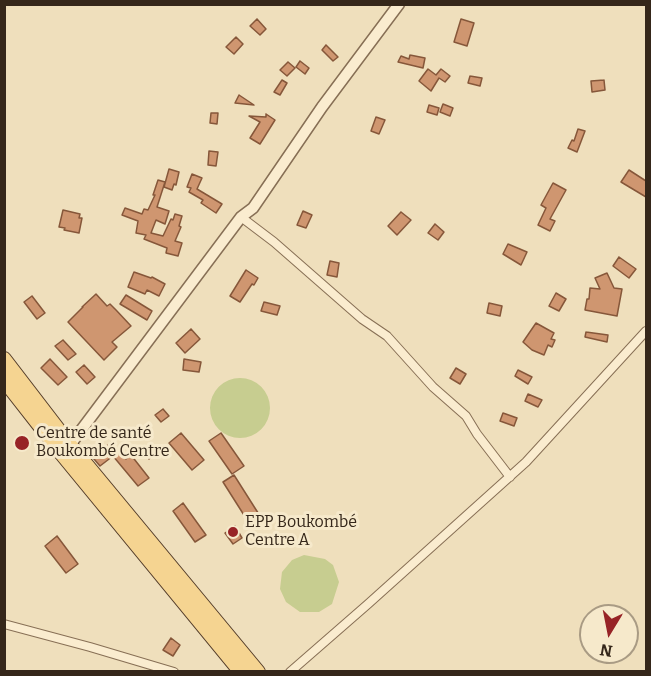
<!DOCTYPE html>
<meta charset="utf-8">
<style>
body{margin:0}
#map{position:relative;width:651px;height:676px;overflow:hidden;background:#efdfbc;font-family:Bitter,serif}
canvas{display:block}
.frame{position:absolute;inset:0;border:6px solid #35271a;pointer-events:none}
.north{position:absolute;left:579px;top:604px;width:60px;height:60px;box-sizing:border-box;background:#f6e9cb;border:2px solid #a99b84;border-radius:50%;rotate:190deg;font-size:16px;font-weight:700;line-height:24px;text-align:center;color:#35271a}
.north::after{content:'';display:block;margin:auto;width:21px;height:27px;background:#972326;clip-path:polygon(50% 0,100% 100%,50% 72%,0 100%)}
</style>
<div id="map">
<canvas width="651" height="676"></canvas>
<div class="frame"></div>
<div class="north">N</div>
</div>
<script>
const ctx = document.querySelector('canvas').getContext('2d');
ctx.lineJoin = 'round';
function fill(path, color) { ctx.fillStyle = color; ctx.fill(path, 'evenodd'); }
const toPath = rows => new Path2D(rows.map(r => 'M' + r).join(''));
function stroke(path, color, width, dash) { ctx.strokeStyle = color; ctx.lineWidth = width; ctx.lineCap = dash ? 'butt' : 'round'; ctx.setLineDash(dash || []); ctx.stroke(path); }
function write(font, color, halo, rows, align = 'center') {
  ctx.font = font + ' Bitter,serif'; ctx.lineWidth = 6; ctx.setLineDash([]); ctx.textBaseline = 'middle'; ctx.strokeStyle = halo; ctx.fillStyle = color; for (const [text, x, y, turn = 0] of rows) {
    ctx.save(); ctx.translate(x, y); ctx.rotate((+turn || 0) * Math.PI / 180); ctx.textAlign = isNaN(turn) ? turn : align; if (halo) ctx.strokeText(text, 0, 0); ctx.fillText(text, 0, 0); ctx.restore();
  }
}
const green = toPath([
 '210 408a30 30 0 1 1 60 0a30 30 0 1 1-60 0Z',
 [304,555,325,559,333,565,339,582,332,604,319,612,300,612,286,602,280,589,282,572,292,560]
]);
const building = toPath([
 [257,19,266,29,260,35,250,26,257,19],
 [461,19,474,23,467,46,454,42,461,19],
 [236,37,243,44,234,54,226,47,236,37],
 [326,45,338,57,333,61,322,50,326,45],
 [410,55,425,58,423,68,398,62,401,56,409,59,410,55],
 [300,61,309,68,305,74,296,67,300,61],
 [288,62,295,68,287,76,280,70,288,62],
 [428,69,436,75,441,69,450,76,445,82,439,78,431,91,419,81,428,69],
 [470,76,482,78,480,86,468,83,470,76],
 [282,80,287,83,280,95,274,92,282,80],
 [604,80,605,90,592,92,591,81,604,80],
 [239,95,254,105,235,103,239,95],
 [443,104,453,108,450,116,440,112,443,104],
 [429,105,439,108,437,115,427,112,429,105],
 [211,113,218,113,217,124,210,123,211,113],
 [266,114,275,120,260,144,250,138,260,122,249,116,266,117,266,114],
 [376,117,385,120,379,134,371,131,376,117],
 [578,129,585,131,577,152,568,148,572,140,574,141,578,129],
 [209,151,218,152,216,166,208,165,209,151],
 [169,169,179,172,176,185,174,184,172,190,164,187,169,169],
 [629,170,646,181,646,197,621,182,629,170],
 [192,174,202,178,197,189,222,204,216,213,201,203,203,200,189,192,191,188,187,187,192,174],
 [158,180,165,182,157,207,169,211,165,224,156,220,151,233,163,236,171,219,173,220,175,214,182,216,179,226,181,227,175,241,182,243,178,256,166,253,167,248,144,239,146,235,136,233,138,221,122,215,125,208,142,214,144,209,148,210,155,195,153,195,158,180],
 [553,183,566,190,550,219,555,221,550,231,538,225,546,208,541,205,553,183],
 [63,210,80,214,79,218,82,218,79,233,64,230,65,228,59,227,63,210],
 [303,211,312,215,306,228,297,225,303,211],
 [401,212,411,220,397,235,388,226,401,212],
 [435,224,444,232,438,240,428,233,435,224],
 [508,244,527,252,521,265,503,254,508,244],
 [619,257,636,269,629,278,613,266,619,257],
 [330,261,339,263,337,277,327,275,330,261],
 [246,270,258,278,254,285,252,284,240,302,230,296,246,270],
 [134,272,151,278,152,277,165,284,159,296,147,290,145,294,128,287,134,272],
 [607,273,614,288,622,289,617,316,585,310,587,299,589,299,590,288,600,289,595,278,607,273],
 [556,293,566,299,559,311,549,306,556,293],
 [96,294,107,306,110,304,116,310,131,326,112,342,117,347,104,360,68,322,83,307,82,307,96,294],
 [126,295,152,311,147,320,120,304,126,295],
 [32,296,45,313,37,319,24,302,32,296],
 [264,302,280,306,277,315,261,311,264,302],
 [489,303,502,306,500,316,487,313,489,303],
 [536,323,554,333,551,339,555,340,552,347,548,345,544,355,532,350,523,342,536,323],
 [191,329,200,339,185,353,176,343,191,329],
 [586,332,608,335,607,342,585,337,586,332],
 [63,340,76,354,68,360,55,346,63,340],
 [50,359,67,377,58,385,41,368,50,359],
 [184,359,201,362,199,372,183,370,184,359],
 [84,365,95,377,87,384,76,372,84,365],
 [456,368,466,374,460,384,450,378,456,368],
 [518,370,532,377,528,384,515,376,518,370],
 [528,394,542,400,538,407,525,401,528,394],
 [163,409,169,416,161,422,155,415,163,409],
 [503,413,517,418,514,426,500,421,503,413],
 [181,433,204,460,192,470,169,443,181,433],
 [221,433,244,466,232,474,209,441,221,433],
 [111,442,126,459,131,455,149,478,138,486,113,456,100,466,88,452,97,445,101,451,111,442],
 [145,446,154,454,149,459,140,451,145,446],
 [234,475,260,516,249,523,223,482,234,475],
 [183,503,206,535,195,542,173,511,183,503],
 [235,526,242,538,233,544,225,533,235,526],
 [57,536,78,564,66,573,45,546,57,536],
 [171,638,180,645,173,656,163,650,171,638]
]);
const minor = toPath([
 [241,217,274,242,362,319,387,336,433,387,466,416,477,434,510,477],
 [4,624,90,647,174,672],
 [290,672,368,604,526,462,646,331]
]);
const tertiary = toPath([
 [70,445,241,217,253,208,322,107,399,4]
]);
const primary = toPath([
 [4,359,70,445,258,672],
 [4,380,62,454,241,672]
]);
const markers = [
 [22,443,8,"#972326"],
 [233,532,6,"#972326"]
];
const poiNames = [
 ["Centre de santé",36,434],
 ["Boukombé Centre",36,452],
 ["EPP Boukombé",245,523],
 ["Centre A",245,541]
];
fill(green, '#c7cd90');
fill(building, '#cf9670');
stroke(building, '#86573a', 1.5);
stroke(minor, '#876f55', 10);
stroke(tertiary, '#876f55', 13);
stroke(primary, '#543d2a', 16);
stroke(minor, '#faeccf', 8);
stroke(tertiary, '#faeccf', 10);
stroke(primary, '#f5d491', 14);
for (const [x, y, r, color] of markers) { const dot = new Path2D(); dot.arc(x, y, r, 0, 2 * Math.PI); ctx.fillStyle = color; ctx.fill(dot); stroke(dot, '#f6e9cb', 2); }
write('16px', '#35271a', '#f6e9cb', poiNames, 'left');
</script>
